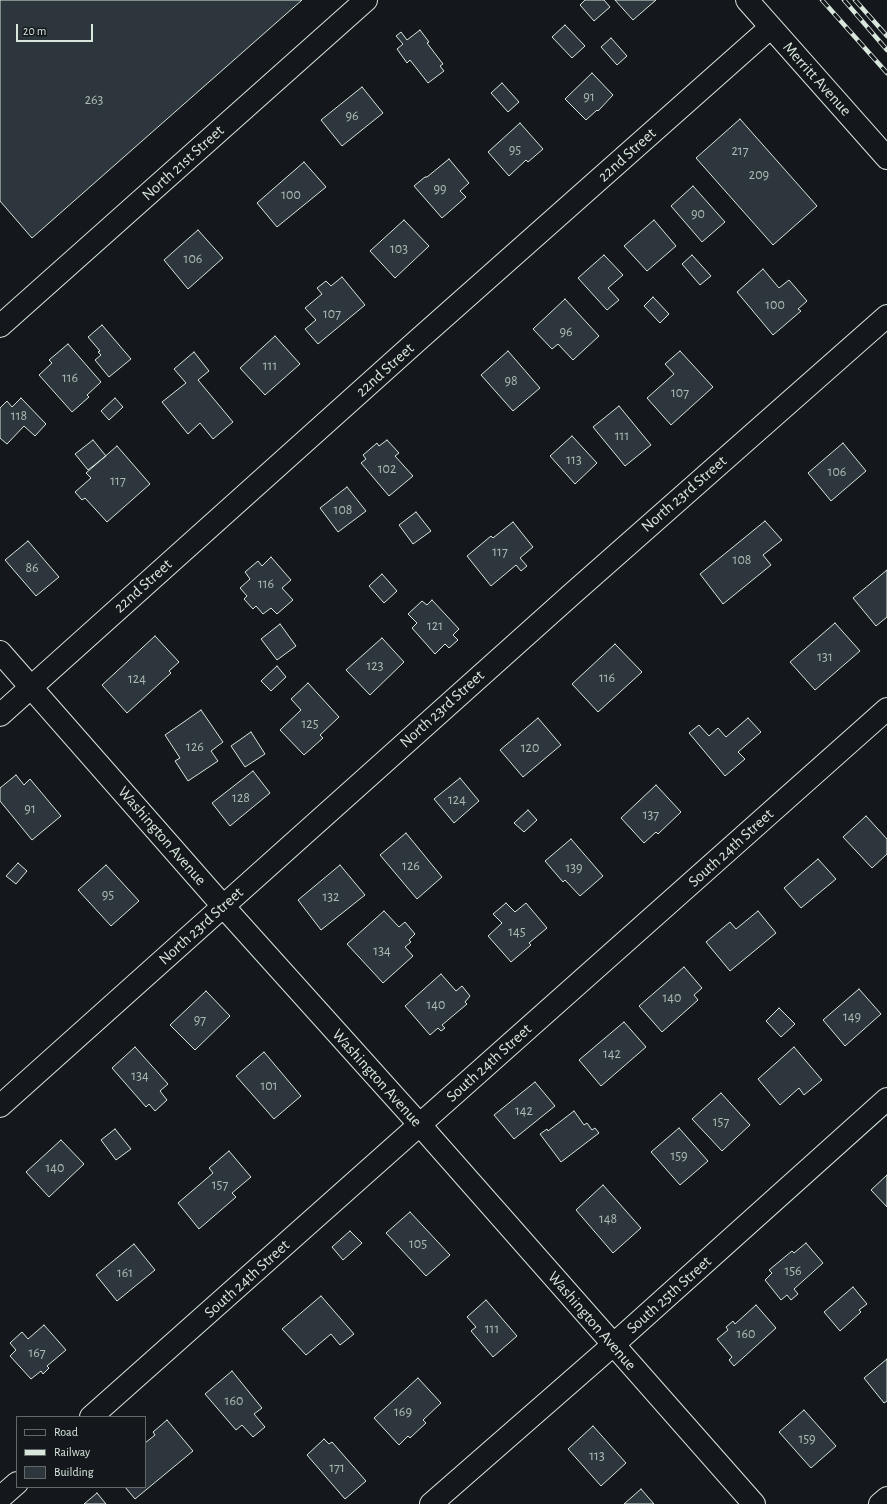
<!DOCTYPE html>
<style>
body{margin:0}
#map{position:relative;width:887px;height:1504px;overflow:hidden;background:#14181c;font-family:"Alegreya Sans",sans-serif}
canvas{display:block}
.legend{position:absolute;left:16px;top:1416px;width:130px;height:72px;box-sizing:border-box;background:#14181c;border:1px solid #626a69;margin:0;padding:5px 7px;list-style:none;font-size:12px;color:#d8e6dc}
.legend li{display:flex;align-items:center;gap:8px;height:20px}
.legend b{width:20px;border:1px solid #626a69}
.scale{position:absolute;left:16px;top:24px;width:77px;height:18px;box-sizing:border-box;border:2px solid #d8e6dc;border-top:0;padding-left:5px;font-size:12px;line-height:14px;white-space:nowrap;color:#d8e6dc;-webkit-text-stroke:3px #14181c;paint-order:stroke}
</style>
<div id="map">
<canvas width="887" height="1504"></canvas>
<ul class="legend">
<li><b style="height:5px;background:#14181c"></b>Road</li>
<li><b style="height:5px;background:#d8e6dc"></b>Railway</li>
<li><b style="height:11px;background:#2c363c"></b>Building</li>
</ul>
<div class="scale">20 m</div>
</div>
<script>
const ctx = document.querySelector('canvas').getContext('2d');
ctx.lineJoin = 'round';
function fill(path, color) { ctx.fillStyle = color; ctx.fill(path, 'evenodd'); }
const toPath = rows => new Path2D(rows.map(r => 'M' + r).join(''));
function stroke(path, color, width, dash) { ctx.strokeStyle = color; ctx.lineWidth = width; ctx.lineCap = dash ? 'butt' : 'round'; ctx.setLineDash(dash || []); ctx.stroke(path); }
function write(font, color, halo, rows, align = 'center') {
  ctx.font = font + ' "Alegreya Sans",sans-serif'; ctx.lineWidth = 3; ctx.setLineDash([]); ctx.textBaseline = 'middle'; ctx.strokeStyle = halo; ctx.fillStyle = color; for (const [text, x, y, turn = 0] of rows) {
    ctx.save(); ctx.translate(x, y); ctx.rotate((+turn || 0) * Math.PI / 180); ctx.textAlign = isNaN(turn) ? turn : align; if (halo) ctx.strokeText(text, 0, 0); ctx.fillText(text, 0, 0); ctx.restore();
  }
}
const building = toPath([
 [0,0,302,0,32,238,0,201,0,0],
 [585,0,604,0,610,7,594,21,580,5,585,0],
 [615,0,656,0,633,20,615,0],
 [565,25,585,46,572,58,552,37,565,25],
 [420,30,429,42,427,43,443,64,440,66,444,71,428,83,410,60,407,63,397,49,403,44,396,36,401,32,407,40,420,30],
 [611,38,627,56,617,65,601,47,611,38],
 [592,73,613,95,598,111,597,110,586,120,565,99,592,73],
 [502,83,519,102,508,112,491,93,502,83],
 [362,87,383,113,342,146,321,120,362,87],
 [740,119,817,206,773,245,696,158,740,119],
 [520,123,543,149,528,162,526,160,509,176,488,152,520,123],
 [449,159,469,183,460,191,466,197,442,218,414,186,425,177,427,177,449,159],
 [304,162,326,187,277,227,257,203,304,162],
 [693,186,725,222,702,242,671,206,693,186],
 [404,220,429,246,395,278,370,251,404,220],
 [654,220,676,246,647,271,624,246,654,220],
 [198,230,223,258,188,289,164,260,198,230],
 [604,255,623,275,608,288,619,300,607,310,578,278,604,255],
 [692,255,711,276,700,285,682,264,692,255],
 [763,269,779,288,789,280,807,301,798,309,801,311,773,335,737,292,763,269],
 [342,277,365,305,318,344,305,329,316,320,305,308,322,294,317,288,326,281,331,286,342,277],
 [653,297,669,314,660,323,644,306,653,297],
 [565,299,599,336,573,360,558,344,552,349,533,329,565,299],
 [102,325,131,359,109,377,95,360,101,355,98,352,100,351,88,337,102,325],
 [275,336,300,364,265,395,240,368,275,336],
 [68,344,101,382,87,395,89,397,72,412,39,375,52,363,49,360,68,344],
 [508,351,540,388,513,411,481,375,508,351],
 [680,351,713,387,671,425,647,398,674,374,665,364,680,351],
 [194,352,209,371,198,380,233,422,213,439,200,423,188,434,162,402,186,383,174,369,194,352],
 [21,398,46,424,35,436,24,426,7,444,0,438,0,408,7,401,12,407,21,398],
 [115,398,123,407,109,420,101,411,115,398],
 [619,406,651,445,625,466,593,427,619,406],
 [572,436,597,463,575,484,550,456,572,436],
 [93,440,106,456,88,470,75,454,93,440],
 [387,440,399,453,395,456,413,476,389,496,361,463,366,459,363,455,377,443,379,446,387,440],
 [843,443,866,471,831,501,808,473,843,443],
 [117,446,150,484,107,522,85,498,82,500,75,492,91,478,86,473,117,446],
 [347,487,366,511,338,532,320,508,347,487],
 [416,512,431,531,413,544,399,525,416,512],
 [765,521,782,540,763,555,771,565,723,604,700,574,765,521],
 [513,522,533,547,520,558,527,566,521,571,516,565,491,586,467,556,491,536,493,538,513,522],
 [28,541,59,577,36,596,5,560,28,541],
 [271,557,291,580,282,588,293,600,277,614,271,608,263,614,256,606,253,609,244,599,247,596,240,588,250,579,245,572,258,561,262,566,271,557],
 [887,570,887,617,876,626,853,598,887,570],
 [382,574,397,591,384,603,369,586,382,574],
 [432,600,459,629,453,635,458,640,449,648,445,644,435,654,412,628,417,623,408,614,422,601,427,605,432,600],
 [835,623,860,651,815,690,790,662,835,623],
 [280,624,296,646,277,660,261,639,280,624],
 [155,636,179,662,169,671,171,673,127,713,102,685,155,636],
 [382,638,404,662,370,695,346,670,382,638],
 [615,644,642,672,598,712,572,684,615,644],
 [277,666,286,677,271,691,261,681,277,666],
 [308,683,339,717,320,735,323,738,304,755,280,730,301,710,291,699,308,683],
 [201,710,223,742,211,751,218,761,188,781,175,761,180,758,165,735,201,710],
 [538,718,561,745,523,777,500,750,538,718],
 [748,718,761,732,738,752,745,759,725,776,689,733,699,725,709,736,718,728,726,737,748,718],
 [251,732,265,754,245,767,231,746,251,732],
 [253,771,270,793,230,826,212,803,253,771],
 [16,775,24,785,30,779,61,816,32,840,0,801,0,788,16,775],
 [460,778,479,801,454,823,434,799,460,778],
 [656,785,681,812,658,834,656,832,644,843,621,818,656,785],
 [528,810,537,820,524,832,514,823,528,810],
 [866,816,887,839,887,854,872,868,843,837,866,816],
 [406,833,442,877,417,899,380,855,406,833],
 [571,839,603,876,580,896,565,880,563,882,545,861,571,839],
 [818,859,836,879,801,908,784,888,818,859],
 [18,863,27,871,16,884,6,876,18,863],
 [106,865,139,901,111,926,78,890,106,865],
 [340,865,365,895,321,930,298,900,340,865],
 [506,903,515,912,526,903,547,928,529,943,531,945,511,962,488,936,502,923,493,914,506,903],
 [384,911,399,927,405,922,415,934,409,940,411,942,405,947,413,956,383,983,347,944,384,911],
 [758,911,776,933,730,971,706,942,730,922,736,929,758,911],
 [684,967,702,988,694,995,698,1000,662,1032,639,1006,684,967],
 [441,974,456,991,462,986,470,996,465,1002,467,1004,442,1025,445,1028,441,1031,438,1028,430,1035,405,1006,441,974],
 [859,989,881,1014,845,1046,823,1020,859,989],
 [206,991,230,1016,195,1050,170,1025,206,991],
 [779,1008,795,1024,781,1037,766,1021,779,1008],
 [624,1022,646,1047,601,1086,579,1060,624,1022],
 [135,1047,168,1084,160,1091,167,1100,155,1111,149,1104,146,1107,112,1068,135,1047],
 [794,1047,822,1080,804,1095,799,1088,780,1105,758,1079,794,1047],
 [264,1052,301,1096,274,1119,236,1076,264,1052],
 [535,1082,555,1106,514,1139,494,1115,535,1082],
 [721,1093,750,1125,722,1151,692,1119,721,1093],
 [574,1111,584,1125,587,1123,592,1130,595,1128,599,1133,561,1162,540,1134,547,1129,548,1131,574,1111],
 [679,1128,708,1161,680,1185,651,1152,679,1128],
 [115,1129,131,1149,116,1160,101,1140,115,1129],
 [61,1140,84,1164,49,1197,26,1172,61,1140],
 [229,1151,251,1177,232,1193,236,1197,199,1229,178,1203,213,1173,209,1168,229,1151],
 [887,1175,887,1207,871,1190,887,1175],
 [603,1185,641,1228,613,1253,576,1210,603,1185],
 [410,1212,450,1255,426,1276,386,1233,410,1212],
 [350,1231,362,1243,343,1260,332,1247,350,1231],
 [806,1243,823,1263,794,1289,798,1294,791,1300,787,1295,781,1300,765,1280,772,1273,769,1270,792,1251,794,1253,806,1243],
 [134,1244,155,1270,117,1301,96,1275,134,1244],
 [853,1287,867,1304,859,1310,861,1312,840,1331,824,1312,853,1287],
 [321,1296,354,1334,340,1345,331,1334,306,1355,282,1329,321,1296],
 [486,1300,517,1336,493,1357,471,1331,476,1327,467,1317,486,1300],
 [756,1305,776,1328,734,1366,729,1360,732,1357,717,1339,728,1330,726,1327,733,1321,735,1324,756,1305],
 [44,1325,66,1350,47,1366,49,1368,43,1374,41,1371,31,1379,10,1356,16,1350,10,1343,22,1332,28,1339,44,1325],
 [887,1359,887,1401,884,1403,864,1378,887,1359],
 [232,1371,262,1408,254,1414,265,1427,253,1437,242,1425,236,1430,205,1394,232,1371],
 [418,1378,441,1403,423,1420,426,1423,410,1438,408,1436,399,1445,374,1418,418,1378],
 [804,1410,836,1446,811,1468,779,1432,804,1410],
 [167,1420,193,1451,135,1499,125,1487,145,1487,145,1443,155,1435,153,1432,167,1420],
 [593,1426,626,1463,601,1486,568,1449,593,1426],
 [324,1439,329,1444,332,1442,366,1481,345,1499,307,1455,324,1439],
 [641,1489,654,1504,624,1504,641,1489],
 [97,1493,106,1504,84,1504,97,1493]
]);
const street = toPath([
 [747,0,887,158],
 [0,326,366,0],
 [0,652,223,906,420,1125,754,1504],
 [0,715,418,340,771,27],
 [0,1106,572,594,887,316],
 [91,1417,887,709],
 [0,1498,17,1483],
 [431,1504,613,1345,887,1099],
 [880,1504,887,1498]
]);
const rail = toPath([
 [822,0,887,73],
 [844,0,887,50],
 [855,0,887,36]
]);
const numberNames = [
 ["91",589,97],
 ["263",94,100],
 ["96",352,116],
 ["95",515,150],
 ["217",740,151],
 ["209",759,175],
 ["99",440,189],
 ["100",291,195],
 ["90",698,214],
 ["103",399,249],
 ["106",193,259],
 ["100",775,305],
 ["107",332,314],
 ["96",566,332],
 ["111",270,366],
 ["116",70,378],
 ["98",511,381],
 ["107",680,393],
 ["118",19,416],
 ["111",622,436],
 ["113",574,460],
 ["102",387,469],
 ["106",837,472],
 ["117",118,481],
 ["108",343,510],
 ["117",500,552],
 ["108",742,560],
 ["86",32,568],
 ["116",266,584],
 ["121",435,626],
 ["131",825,657],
 ["123",375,666],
 ["116",607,678],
 ["124",137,679],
 ["125",310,724],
 ["126",195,747],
 ["120",530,748],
 ["128",241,798],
 ["124",457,800],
 ["91",30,809],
 ["137",651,815],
 ["126",411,866],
 ["139",574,868],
 ["95",108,895],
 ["132",331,897],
 ["145",517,932],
 ["134",382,951],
 ["140",672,998],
 ["140",436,1005],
 ["149",852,1017],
 ["97",200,1020],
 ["142",612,1054],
 ["134",140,1076],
 ["101",269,1086],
 ["142",524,1111],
 ["157",721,1122],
 ["159",679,1156],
 ["140",55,1168],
 ["157",220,1185],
 ["148",608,1219],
 ["105",418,1244],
 ["156",793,1271],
 ["161",125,1273],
 ["111",492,1329],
 ["160",746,1334],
 ["167",37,1353],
 ["160",234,1401],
 ["169",403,1412],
 ["159",807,1439],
 ["113",597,1456],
 ["171",337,1468]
];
const streetNames = [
 ["Merritt Avenue",817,79,48],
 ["22nd Street",627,155,-42],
 ["North 21st Street",183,163,-42],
 ["22nd Street",385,370,-42],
 ["North 23rd Street",684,494,-41],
 ["22nd Street",143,586,-42],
 ["North 23rd Street",442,709,-42],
 ["Washington Avenue",162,836,49],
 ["South 24th Street",731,848,-42],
 ["North 23rd Street",201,926,-42],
 ["South 24th Street",489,1063,-42],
 ["Washington Avenue",377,1078,48],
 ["South 24th Street",247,1279,-42],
 ["South 25th Street",669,1295,-42],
 ["Washington Avenue",592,1321,49]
];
fill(building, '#2c363c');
stroke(building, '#d8e6dc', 1);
stroke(street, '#d8e6dc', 24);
stroke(street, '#14181c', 22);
stroke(rail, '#d8e6dc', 4.5);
stroke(rail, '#14181c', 3, [9]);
write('14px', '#adbab4', null, numberNames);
write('16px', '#d8e6dc', '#14181c', streetNames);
</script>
